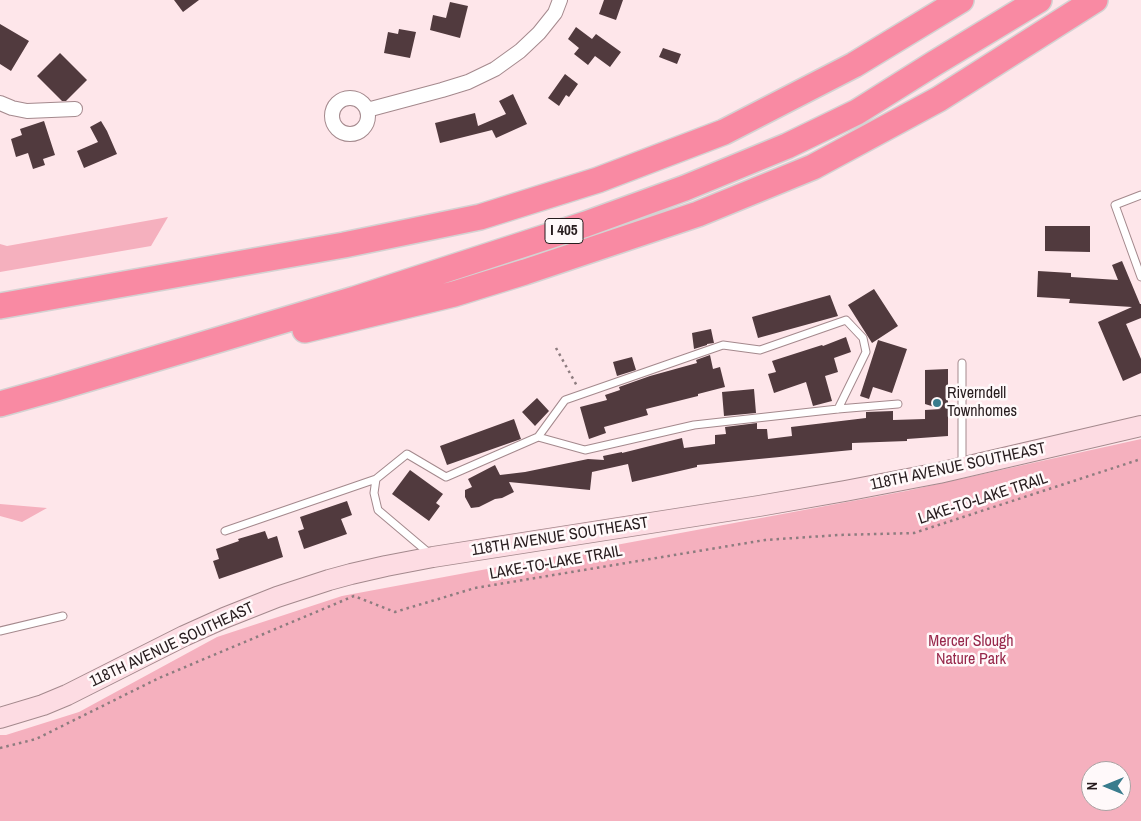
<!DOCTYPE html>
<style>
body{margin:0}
#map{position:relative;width:1141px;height:821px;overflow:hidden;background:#fee6ea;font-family:"Archivo Narrow",sans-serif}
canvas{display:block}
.north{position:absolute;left:1081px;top:761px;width:50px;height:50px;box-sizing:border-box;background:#fff9fa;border:1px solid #a9a1a2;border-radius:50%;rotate:270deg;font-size:14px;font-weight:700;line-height:20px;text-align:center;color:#271c1e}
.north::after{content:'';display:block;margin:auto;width:18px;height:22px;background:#397c8d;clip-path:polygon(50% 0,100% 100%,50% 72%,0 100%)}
</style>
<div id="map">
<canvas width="1141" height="821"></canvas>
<div class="north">N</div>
</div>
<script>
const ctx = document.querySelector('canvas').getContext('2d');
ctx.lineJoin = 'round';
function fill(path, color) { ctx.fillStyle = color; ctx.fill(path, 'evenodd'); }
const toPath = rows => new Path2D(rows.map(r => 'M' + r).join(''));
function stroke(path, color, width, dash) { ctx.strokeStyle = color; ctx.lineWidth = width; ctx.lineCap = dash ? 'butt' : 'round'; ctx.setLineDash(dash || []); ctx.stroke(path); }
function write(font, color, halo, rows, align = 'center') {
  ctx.font = font + ' "Archivo Narrow",sans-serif'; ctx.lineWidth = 5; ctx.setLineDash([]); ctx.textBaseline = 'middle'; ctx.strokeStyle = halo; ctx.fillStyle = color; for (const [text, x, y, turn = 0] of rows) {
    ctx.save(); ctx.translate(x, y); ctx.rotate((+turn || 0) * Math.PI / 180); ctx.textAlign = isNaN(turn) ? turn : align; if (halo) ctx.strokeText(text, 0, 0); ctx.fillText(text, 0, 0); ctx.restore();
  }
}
const green = toPath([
 [168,217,151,246,0,272,0,244,7,246],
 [1141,439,1141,821,0,821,0,735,6,735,79,712,217,637,342,596,906,491],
 [1091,771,1121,771,1121,801,1091,801],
 [0,504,47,508,22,522,0,516]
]);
const building = toPath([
 [174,0,199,0,183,12],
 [604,0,623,0,616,20,599,14],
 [450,2,468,6,460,38,430,30,433,15,446,18],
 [0,24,29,41,11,71,0,64],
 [576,27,592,39,596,34,621,52,610,67,595,56,588,65,574,54,579,48,568,39],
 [399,29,416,32,410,58,384,53,388,32,398,34],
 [663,48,681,54,677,64,659,57],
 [60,53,87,80,66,101,62,101,37,76],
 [565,74,578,84,569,97,566,95,559,106,548,98],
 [513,94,527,124,496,138,492,130,440,143,435,123,475,113,478,126,506,114,499,101],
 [44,121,55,155,43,159,45,165,33,169,28,153,16,157,11,139,22,135,20,129],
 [101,121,107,131,117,154,84,168,77,151,98,142,90,127],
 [1045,226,1090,226,1090,252,1045,251],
 [1122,261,1140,304,1141,304,1141,318,1126,324,1141,359,1141,373,1123,381,1098,322,1132,307,1069,303,1070,299,1037,297,1038,271,1071,273,1071,277,1118,280,1112,265],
 [874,289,898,326,872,343,848,305],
 [830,295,838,316,758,338,752,317],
 [711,329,714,343,707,344,707,345,694,349,692,333],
 [846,337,851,352,834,358,838,372,825,376,832,401,813,406,806,382,774,393,768,374,776,372,772,361,822,345,823,346],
 [878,340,907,349,892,393,873,387,869,399,860,396],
 [710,355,713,369,720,367,725,387,698,394,698,396,646,409,648,415,604,427,606,433,589,439,580,407,607,400,605,395,620,390,619,387,650,376,697,363,696,360],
 [632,357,636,370,617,376,613,362],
 [948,369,948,436,907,439,907,441,852,443,852,450,697,465,697,467,632,482,628,464,592,472,590,490,509,482,514,492,502,498,495,499,479,507,471,508,465,497,465,490,472,487,468,479,495,465,500,475,525,472,588,459,604,460,603,456,622,452,622,453,682,438,684,448,715,444,715,435,726,434,725,427,757,423,757,429,767,429,768,439,792,436,791,427,866,418,866,412,893,411,893,420,925,419,925,410,941,409,925,404,925,370],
 [754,389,756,413,724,416,722,392],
 [537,398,549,411,535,426,522,412],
 [514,419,521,439,447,465,440,446],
 [410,470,443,494,436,503,440,506,429,521,392,494],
 [347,501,352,515,341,519,347,534,304,549,298,531,304,529,300,517],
 [265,531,268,539,277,536,283,557,219,579,213,561,219,559,216,549,239,541,238,539]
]);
const path = toPath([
 [556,348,577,386],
 [0,748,36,739,159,678,354,596,395,612,475,588,765,540,839,535,914,533,1141,459]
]);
const lane = toPath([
 [1141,195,1115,205,1141,277],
 [538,437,585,450,694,425,838,409,898,404],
 [962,465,962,363],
 [376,479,374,493,378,510,430,554],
 [225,531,376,479,407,454,446,477,538,437,565,400,723,345,760,350,846,320,863,338,866,352,838,409],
 [0,631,63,616]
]);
const street = toPath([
 '332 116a18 18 0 1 1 36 0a18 18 0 1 1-36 0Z',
 [0,103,12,108,27,111,75,109],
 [367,110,442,90,468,82,495,69,520,51,539,33,555,13,560,0]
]);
const secondary = toPath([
 [0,718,43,705,67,695,184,636,224,618,277,597,329,580,351,574,386,566,433,557,759,506,845,491,939,473,1141,426]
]);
const highway = toPath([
 [0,306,344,245,480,217,598,180,724,132,854,65,961,0],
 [305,330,454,294,525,272,698,214,813,167,939,99,1095,0],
 [0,404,57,388,355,299,586,224,685,188,787,146,857,112,935,63,1039,0]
]);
const markers = [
 [937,403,5,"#397c8d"]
];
const shields = [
 [564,231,38]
];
const shieldNames = [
 ["I 405",564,231]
];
const poiNames = [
 ["Riverndell",947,394],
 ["Townhomes",947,412]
];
const streetNames = [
 ["118TH AVENUE SOUTHEAST",958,467,-12],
 ["LAKE-TO-LAKE TRAIL",983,499,-18],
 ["118TH AVENUE SOUTHEAST",560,537,-9],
 ["LAKE-TO-LAKE TRAIL",556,563,-10],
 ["118TH AVENUE SOUTHEAST",172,645,-25]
];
const parkNames = [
 ["Mercer Slough",971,642],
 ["Nature Park",971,660]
];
fill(green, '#f5b0be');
fill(building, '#513a3e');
stroke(lane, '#a4898d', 9);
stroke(street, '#a4898d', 16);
stroke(secondary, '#a4898d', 22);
stroke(highway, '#d4d2d2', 28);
stroke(path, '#8d7c7f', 2.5, [2.5, 4]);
stroke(lane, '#fff', 7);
stroke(street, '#fff', 14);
stroke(secondary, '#fddce3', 20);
stroke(highway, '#f98aa3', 25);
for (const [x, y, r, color] of markers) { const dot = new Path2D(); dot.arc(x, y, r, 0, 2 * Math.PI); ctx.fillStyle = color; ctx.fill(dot); stroke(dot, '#fff9fa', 2); }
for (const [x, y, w] of shields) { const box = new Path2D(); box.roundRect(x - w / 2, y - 12.5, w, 25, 4); ctx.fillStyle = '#fff9fa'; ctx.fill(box); stroke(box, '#271c1e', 1); }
write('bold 15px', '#271c1e', null, shieldNames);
write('16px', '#271c1e', '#fff9fa', poiNames, 'left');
write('16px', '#271c1e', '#fff9fa', streetNames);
write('16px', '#97284b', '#fff9fa', parkNames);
</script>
